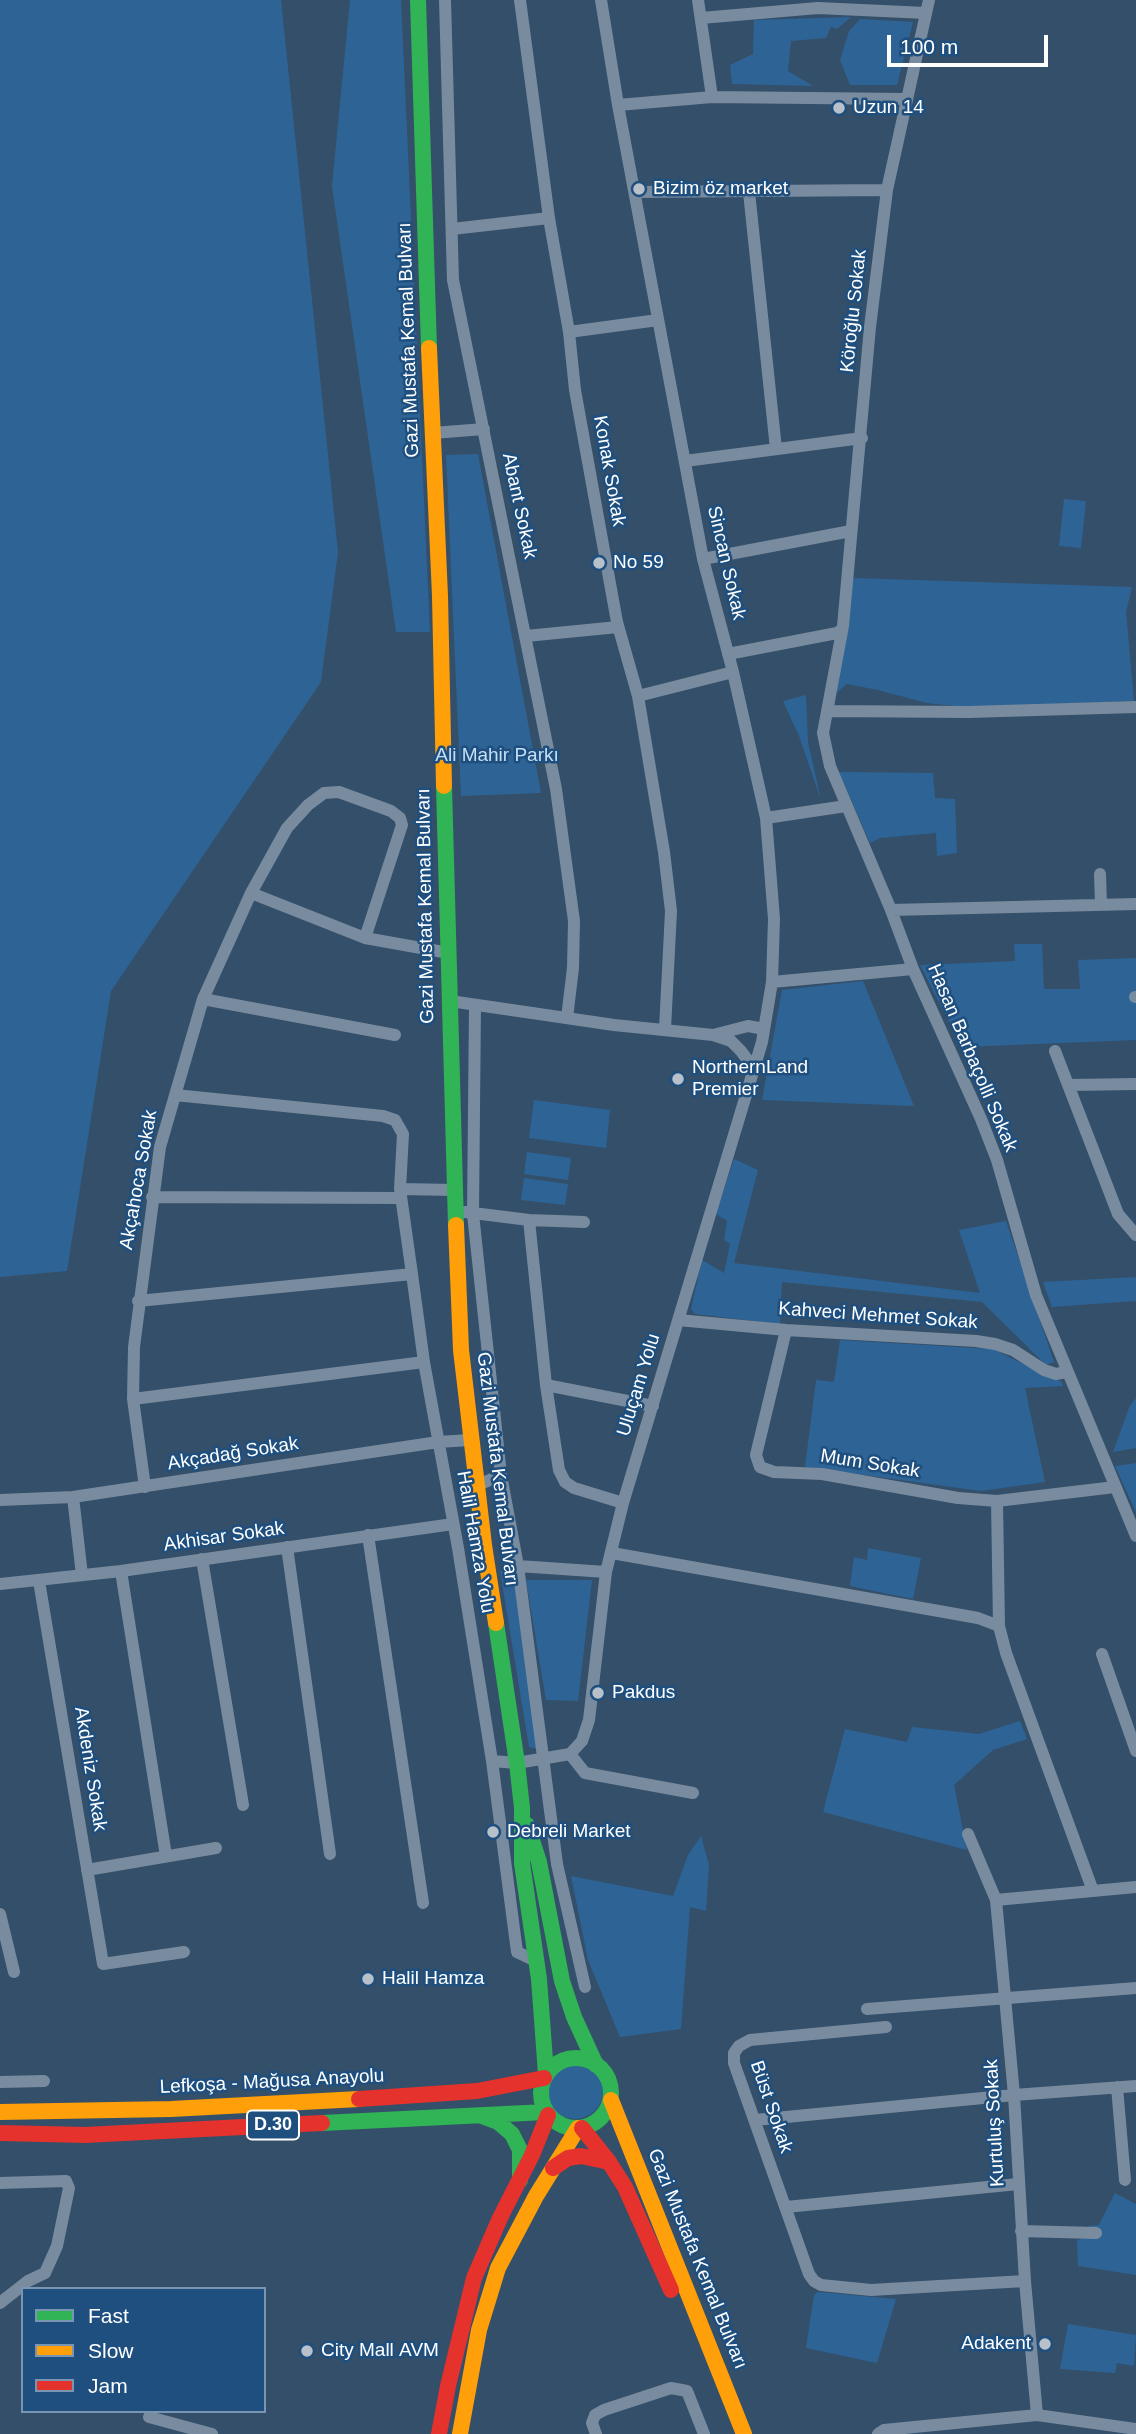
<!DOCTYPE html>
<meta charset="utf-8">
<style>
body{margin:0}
#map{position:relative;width:1136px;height:2434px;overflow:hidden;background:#344f69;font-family:Arial,sans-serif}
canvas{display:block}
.legend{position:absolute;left:21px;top:2287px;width:245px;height:126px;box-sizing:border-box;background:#1e4f7f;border:2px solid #7895b2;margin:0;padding:9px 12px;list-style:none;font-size:21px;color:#fff}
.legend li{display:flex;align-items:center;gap:14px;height:35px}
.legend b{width:35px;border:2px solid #7895b2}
.scale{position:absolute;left:887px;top:35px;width:161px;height:32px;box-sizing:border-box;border:4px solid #fff;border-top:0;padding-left:9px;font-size:21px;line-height:24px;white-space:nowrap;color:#fff;-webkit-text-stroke:5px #1e4f7f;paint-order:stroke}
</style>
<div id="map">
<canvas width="1136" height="2434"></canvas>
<ul class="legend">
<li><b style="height:9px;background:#30b455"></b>Fast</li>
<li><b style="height:9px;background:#ff9f0a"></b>Slow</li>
<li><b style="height:9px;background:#e5322d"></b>Jam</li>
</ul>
<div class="scale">100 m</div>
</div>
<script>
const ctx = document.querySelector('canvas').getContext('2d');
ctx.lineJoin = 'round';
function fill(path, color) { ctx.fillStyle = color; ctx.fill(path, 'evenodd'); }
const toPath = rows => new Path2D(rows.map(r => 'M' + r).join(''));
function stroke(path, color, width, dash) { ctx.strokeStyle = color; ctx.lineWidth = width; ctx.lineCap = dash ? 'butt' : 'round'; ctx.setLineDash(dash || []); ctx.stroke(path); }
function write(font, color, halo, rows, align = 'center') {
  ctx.font = font + ' Arial,sans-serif'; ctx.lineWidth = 5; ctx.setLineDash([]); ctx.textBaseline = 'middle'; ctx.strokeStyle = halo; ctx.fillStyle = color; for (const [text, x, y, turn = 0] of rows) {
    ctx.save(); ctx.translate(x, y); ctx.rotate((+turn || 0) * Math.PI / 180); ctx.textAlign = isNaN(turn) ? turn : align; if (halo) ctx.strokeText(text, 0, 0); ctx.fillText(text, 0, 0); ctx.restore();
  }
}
const green = toPath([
 [0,0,281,0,338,552,321,682,111,991,67,1271,0,1277],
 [350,0,401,0,430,632,396,632,332,186],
 [851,17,837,29,831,27,826,38,791,41,788,71,813,86,732,84,730,65,753,54,754,20],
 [860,19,913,22,897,85,850,85,840,60,849,31],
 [478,454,541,793,461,796,446,455],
 [1064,499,1086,501,1081,548,1059,546],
 [853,578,1132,587,1126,612,1134,701,963,707,927,703,878,690,847,684,836,693],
 [806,695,808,742,821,800,799,736,783,701],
 [839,772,933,773,935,798,955,799,957,853,937,856,936,833,880,838,870,843],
 [1014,944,1042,944,1044,989,1080,989,1078,960,1136,958,1136,1040,962,1047,920,965,1015,961],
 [863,981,914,1106,762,1100,782,990],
 [534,1100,610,1110,606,1148,529,1138],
 [527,1152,571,1158,568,1180,524,1174],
 [734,1159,758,1170,734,1263,980,1293,959,1230,1006,1221,1054,1362,1046,1365,982,1302,782,1282,780,1324,695,1314,691,1309,702,1260,724,1273,730,1244,724,1240,727,1221,716,1214],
 [524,1178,568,1184,565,1205,521,1200],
 [1136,1277,1136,1301,1052,1307,1043,1282],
 [840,1340,992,1349,1062,1382,1063,1386,1025,1388,1045,1482,981,1491,805,1467,816,1380,834,1382],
 [1136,1398,1136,1448,1113,1452,1130,1405],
 [1136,1463,1136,1512,1115,1466],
 [868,1548,921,1558,913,1599,850,1586,854,1557,867,1560],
 [513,1570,537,1749,529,1747,500,1571],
 [526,1580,592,1580,578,1701,546,1700],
 [1020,1721,1027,1739,993,1750,954,1785,967,1850,823,1812,845,1729,907,1742,912,1727,979,1734],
 [701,1836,709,1865,706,1911,690,1907,681,2029,620,2037,588,1960,571,1876,673,1896,688,1855],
 '547 2091a28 28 0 1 1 56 0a28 28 0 1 1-56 0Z',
 [1115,2193,1136,2204,1136,2275,1078,2266,1077,2240,1085,2238,1089,2226,1099,2225],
 [818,2292,896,2299,877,2363,806,2348,814,2295],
 [1068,2324,1136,2335,1134,2366,1117,2363,1115,2373,1060,2369]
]);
const street = toPath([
 [445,0,453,280,556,789,574,921,573,968,567,1018],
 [520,0,549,218,569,332,575,390,617,622,638,696,664,852,671,911,665,1029],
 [698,0,712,97],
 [929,0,887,190,870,327,843,626,823,733,830,766,891,910,913,969,981,1119,997,1160,1036,1295,1136,1536],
 [701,18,818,8,926,13],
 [618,105,712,97,906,99],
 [635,192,887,190],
 [749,192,776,449],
 [452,229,549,218],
 [569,332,658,320],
 [433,433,484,429],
 [685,461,862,438],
 [703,559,851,531],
 [526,636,618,627],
 [728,654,837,633,841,630],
 [638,696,733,672],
 [827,711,969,712,1136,707],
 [766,818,846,806],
 [1100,874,1101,904],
 [251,893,365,938,449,953],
 [891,910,1136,904],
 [772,982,913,969],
 [1135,997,1136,997],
 [203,999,395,1035],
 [450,1001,614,1025,713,1035,731,1041,741,1051,754,1069],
 [475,1005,473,1214,501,1475,476,1486],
 [713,1035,748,1026,764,1029],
 [1055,1051,1118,1214,1136,1235],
 [1069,1085,1136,1084],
 [175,1095,383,1116,395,1120,403,1134,400,1189,412,1274,424,1362,458,1548,492,1761,517,1952,536,1961],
 [400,1189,454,1190],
 [152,1197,401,1198],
 [465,1212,529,1220,584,1222],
 [529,1220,546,1385,559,1470,565,1482,574,1488,623,1503],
 [138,1301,412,1274],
 [678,1320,786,1330,976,1341,995,1344,1013,1350,1044,1370,1056,1374,1067,1372],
 [786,1330,756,1455,760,1467,774,1472,822,1474,958,1498,997,1501,1115,1487],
 [546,1385,653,1406],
 [133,1399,424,1362],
 [501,1475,518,1566,606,1572],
 [145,1487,133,1399,134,1347,160,1147,203,999,251,893,287,828,308,805,324,793,339,792,391,811,400,818,402,825,365,938],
 [73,1497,82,1575],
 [0,1500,73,1497,438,1442,470,1440],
 [997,1501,999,1626],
 [368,1535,423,1903],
 [287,1547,330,1854],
 [612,1553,978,1618,999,1626,1006,1653,1093,1891],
 [202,1559,243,1805],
 [518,1566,557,1864,585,1987],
 [121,1571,166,1856],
 [39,1581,103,1964,184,1952],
 [0,1584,121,1571,453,1524],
 [1102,1654,1136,1751],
 [570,1754,582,1741,589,1720,606,1572,623,1503,762,1042,772,982,774,919,766,818,733,672,703,559,618,105,601,0],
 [570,1754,585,1773,693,1793],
 [492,1761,517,1763,570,1754],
 [968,1834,996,1900,1014,2095,1025,2281,1037,2415],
 [87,1870,216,1848],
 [996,1900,1136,1887],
 [0,1914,14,1972],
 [867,2009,1136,1988],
 [886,2027,750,2040,739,2046,734,2053,734,2063,809,2274,814,2281,821,2285,871,2290,1025,2281],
 [0,2082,44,2081],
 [1117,2087,1125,2180],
 [755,2120,1014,2095,1136,2086],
 [0,2183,66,2181,69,2188,57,2246,45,2273,28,2281,0,2303],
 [786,2207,1018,2184],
 [1021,2231,1096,2233],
 [149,2417,212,2434],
 [596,2434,592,2423,595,2415,604,2410,671,2388,687,2391,704,2434],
 [878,2434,884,2430,1037,2415,1136,2429]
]);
const fast = toPath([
 [418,0,429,348],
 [444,786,456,1225],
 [496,1623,517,1763,522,1808,522,1863,539,1979,546,2074],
 [527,1825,539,1862,562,1981,574,2017,596,2065],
 '541 2093a35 35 0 1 1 70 0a35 35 0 1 1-70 0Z',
 [482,2116,498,2122,512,2134,520,2150,520,2180],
 [322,2123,546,2112]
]);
const slow = toPath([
 [429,348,440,596,444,786],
 [456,1225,461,1350,484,1545,496,1623],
 [611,2100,744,2434],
 [0,2112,171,2109,359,2099],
 [460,2434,479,2330,498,2268,536,2196,578,2128]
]);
const jam = toPath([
 [359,2099,477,2091,544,2078],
 [582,2128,609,2162,625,2187,671,2290],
 [0,2133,85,2135,322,2123],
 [553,2168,568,2158,581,2156,609,2162],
 [439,2434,448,2386,474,2278,500,2218,532,2155,548,2115]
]);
const markers = [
 [839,108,7,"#b8c1ca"],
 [639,189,7,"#b8c1ca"],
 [599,563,7,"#b8c1ca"],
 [678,1079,7,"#b8c1ca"],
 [598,1693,7,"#b8c1ca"],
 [493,1832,7,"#b8c1ca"],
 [368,1979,7,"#b8c1ca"],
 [1045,2344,7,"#b8c1ca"],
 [307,2351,7,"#b8c1ca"]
];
const shields = [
 [273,2125,52]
];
const shieldNames = [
 ["D.30",273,2125]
];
const poiNames = [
 ["Uzun 14",853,108],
 ["Bizim öz market",653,189],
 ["No 59",613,563],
 ["NorthernLand",692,1068],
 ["Premier",692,1090],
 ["Pakdus",612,1693],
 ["Debreli Market",507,1832],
 ["Halil Hamza",382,1979],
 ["Adakent",1031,2344,"right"],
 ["City Mall AVM",321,2351]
];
const streetNames = [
 ["Köroğlu Sokak",854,311,-84],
 ["Gazi Mustafa Kemal Bulvarı",409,340,-92],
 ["Konak Sokak",609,471,80],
 ["Abant Sokak",519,506,78],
 ["Sincan Sokak",726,563,77],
 ["Gazi Mustafa Kemal Bulvarı",426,906,-91],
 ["Hasan Barbaçolli Sokak",972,1058,67],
 ["Akçahoca Sokak",139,1180,-80],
 ["Kahveci Mehmet Sokak",878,1316,4],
 ["Uluçam Yolu",639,1385,-73],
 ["Akçadağ Sokak",233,1454,-9],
 ["Mum Sokak",870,1464,9],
 ["Gazi Mustafa Kemal Bulvarı",497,1469,83],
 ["Akhisar Sokak",224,1537,-8],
 ["Halil Hamza Yolu",475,1542,80],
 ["Akdeniz Sokak",90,1769,81],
 ["Lefkoşa - Mağusa Anayolu",272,2082,-3],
 ["Büst Sokak",771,2107,71],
 ["Kurtuluş Sokak",995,2123,-93],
 ["Gazi Mustafa Kemal Bulvarı",697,2259,68]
];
const parkNames = [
 ["Ali Mahir Parkı",497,756]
];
fill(green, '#2e6495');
stroke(street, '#798c9f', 12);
stroke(fast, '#30b455', 16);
stroke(slow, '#ff9f0a', 16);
stroke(jam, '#e5322d', 16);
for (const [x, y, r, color] of markers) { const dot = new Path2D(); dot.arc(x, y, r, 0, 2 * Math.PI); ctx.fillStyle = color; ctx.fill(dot); stroke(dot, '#1e4f7f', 2.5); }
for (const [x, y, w] of shields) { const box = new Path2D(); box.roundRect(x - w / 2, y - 14.5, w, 29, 5); ctx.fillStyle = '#1e4f7f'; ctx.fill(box); stroke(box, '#fff', 2); }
write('bold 18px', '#fff', null, shieldNames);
write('19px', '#fff', '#1e4f7f', poiNames, 'left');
write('19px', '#fff', '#1e4f7f', streetNames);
write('19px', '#c5dff6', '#1e4f7f', parkNames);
</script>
